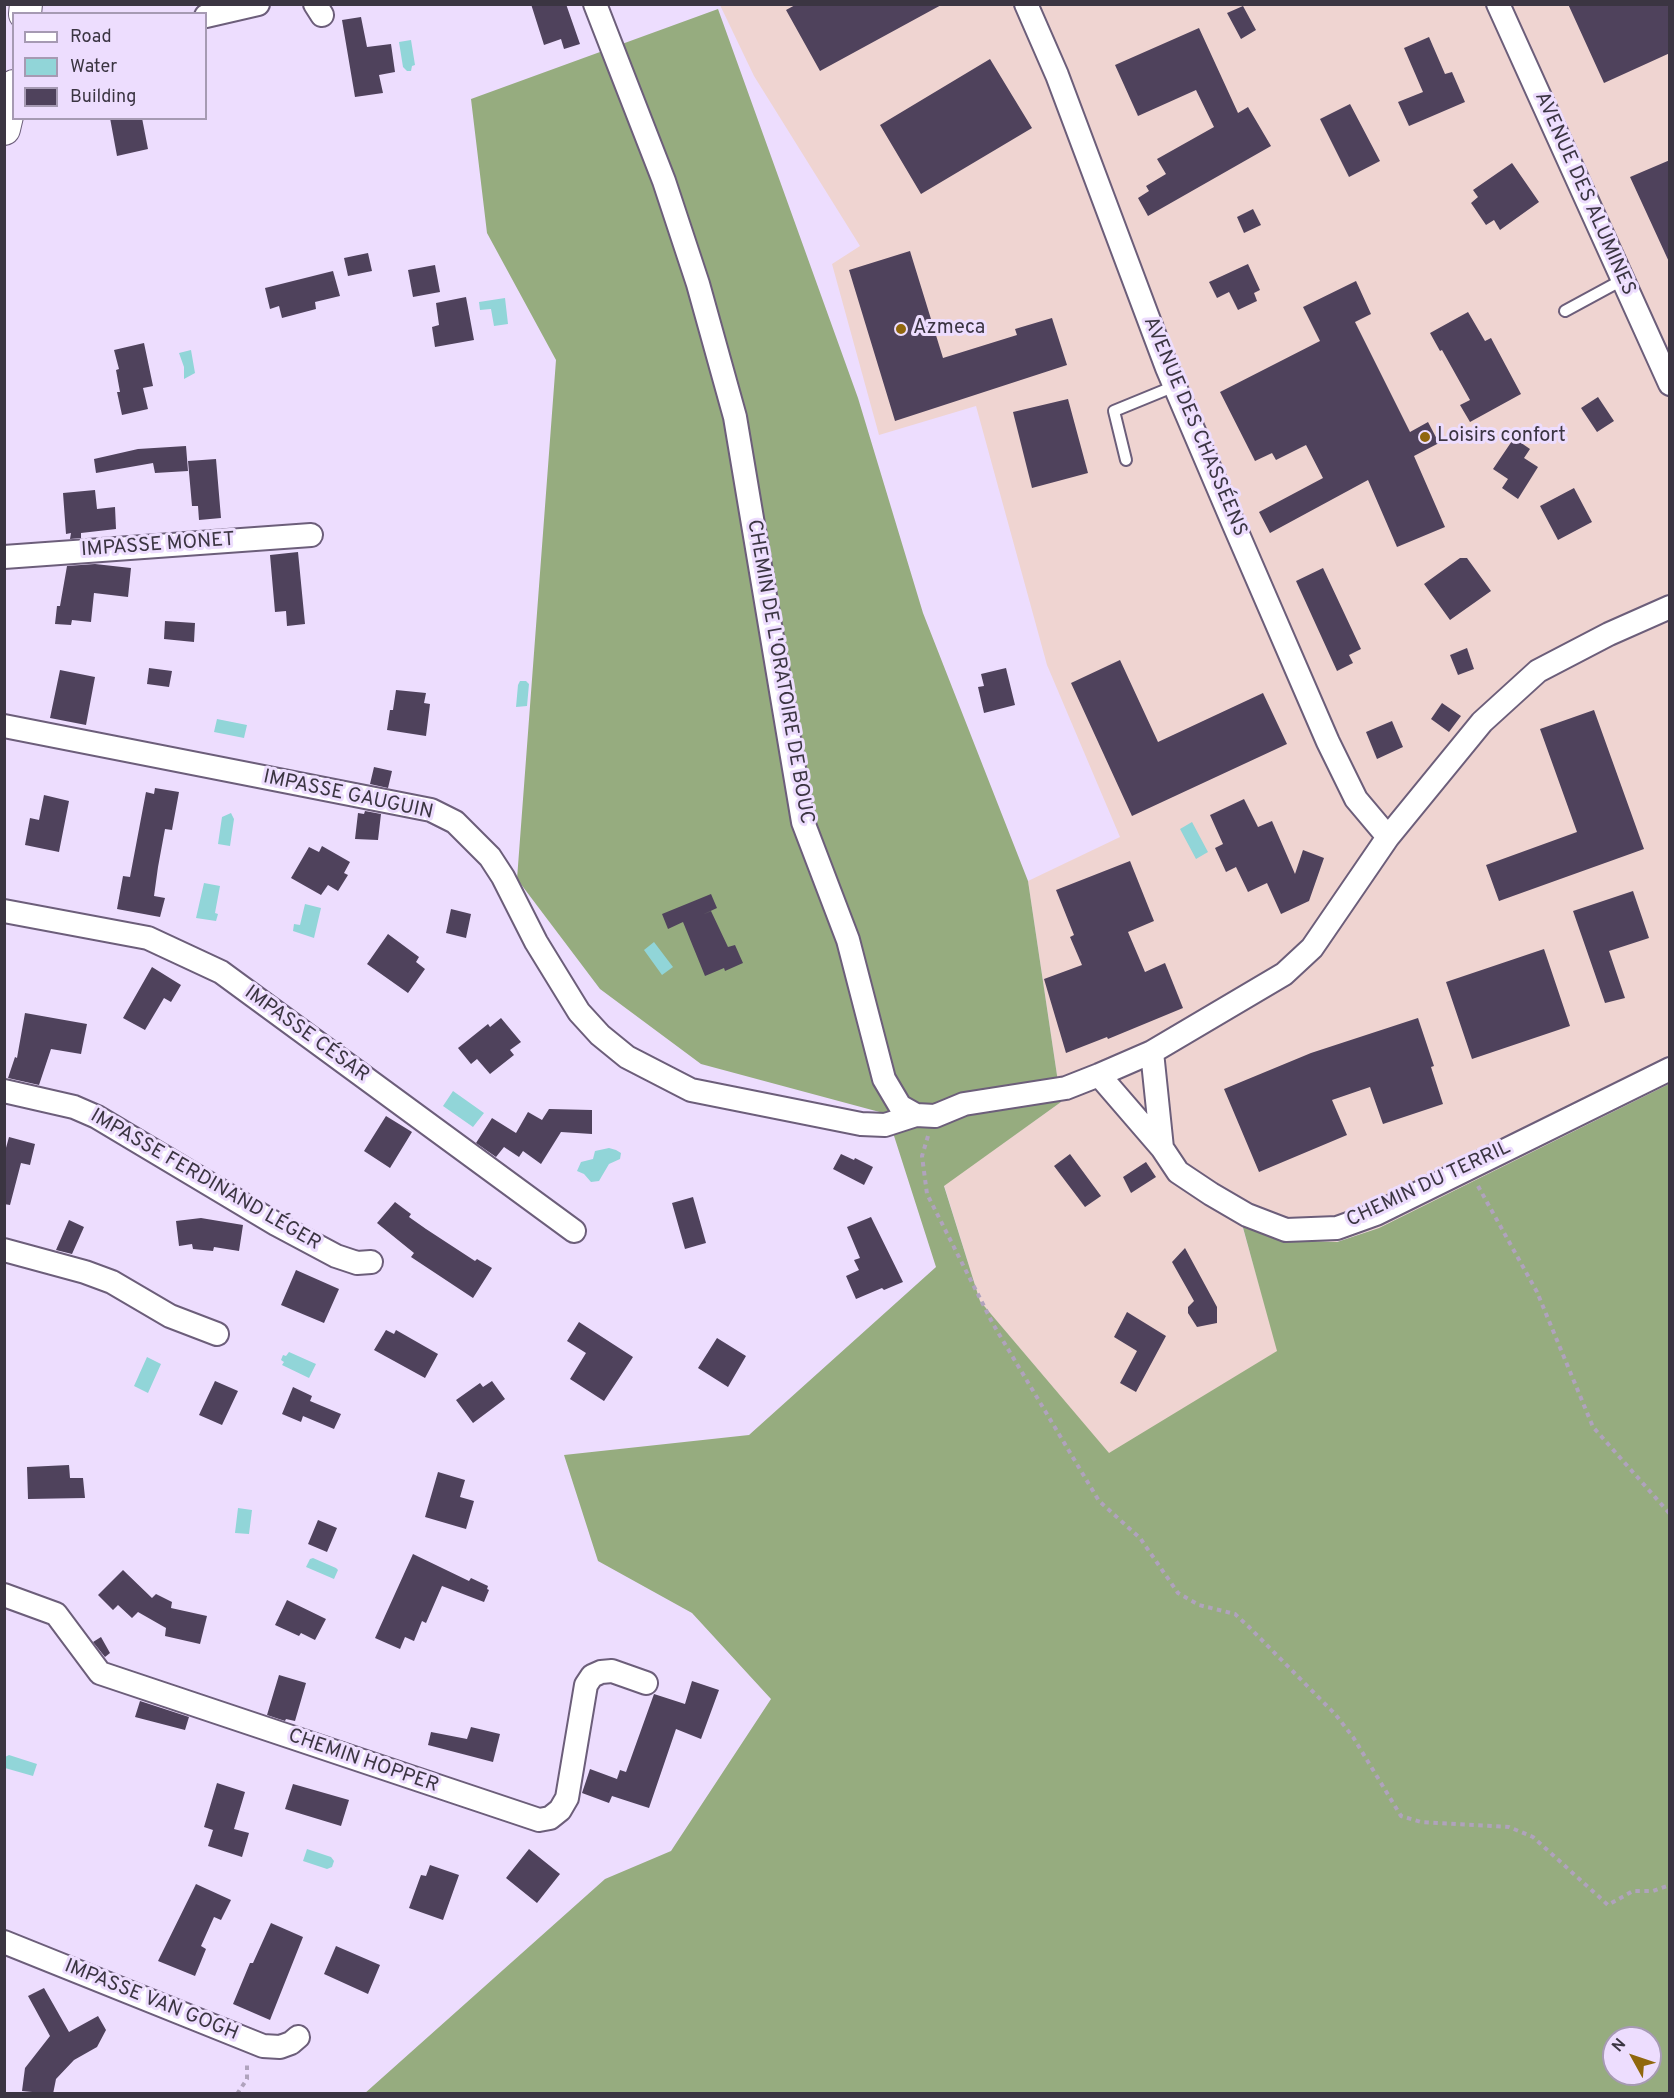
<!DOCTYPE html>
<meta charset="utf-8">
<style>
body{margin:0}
#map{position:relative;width:1674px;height:2098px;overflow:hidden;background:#edddfe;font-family:Overpass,sans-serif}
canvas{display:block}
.frame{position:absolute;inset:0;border:6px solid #3b3542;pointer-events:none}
.legend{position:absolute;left:12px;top:12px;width:195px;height:108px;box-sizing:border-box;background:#edddfe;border:2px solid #a69ab3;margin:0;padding:8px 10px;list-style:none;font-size:18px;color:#3b3542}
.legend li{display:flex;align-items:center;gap:12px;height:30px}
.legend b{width:30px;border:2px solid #a69ab3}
.north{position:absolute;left:1602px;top:2026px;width:60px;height:60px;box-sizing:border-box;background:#edddfe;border:2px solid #a69ab3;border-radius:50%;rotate:310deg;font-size:16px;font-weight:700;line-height:24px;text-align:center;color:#3b3542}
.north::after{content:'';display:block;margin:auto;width:21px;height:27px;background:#90670d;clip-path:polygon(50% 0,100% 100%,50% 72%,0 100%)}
</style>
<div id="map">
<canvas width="1674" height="2098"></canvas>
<div class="frame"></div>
<ul class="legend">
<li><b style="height:8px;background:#fff"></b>Road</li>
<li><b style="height:16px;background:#91d5d8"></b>Water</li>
<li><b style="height:16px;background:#4f425c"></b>Building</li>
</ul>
<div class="north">N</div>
</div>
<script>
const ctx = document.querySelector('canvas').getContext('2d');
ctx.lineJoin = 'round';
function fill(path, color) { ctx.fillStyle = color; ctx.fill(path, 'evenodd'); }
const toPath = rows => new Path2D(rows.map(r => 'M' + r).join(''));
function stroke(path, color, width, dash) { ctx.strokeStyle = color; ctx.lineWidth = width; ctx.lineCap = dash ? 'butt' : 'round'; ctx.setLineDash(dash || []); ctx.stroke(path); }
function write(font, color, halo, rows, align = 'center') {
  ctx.font = font + ' Overpass,sans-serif'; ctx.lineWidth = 6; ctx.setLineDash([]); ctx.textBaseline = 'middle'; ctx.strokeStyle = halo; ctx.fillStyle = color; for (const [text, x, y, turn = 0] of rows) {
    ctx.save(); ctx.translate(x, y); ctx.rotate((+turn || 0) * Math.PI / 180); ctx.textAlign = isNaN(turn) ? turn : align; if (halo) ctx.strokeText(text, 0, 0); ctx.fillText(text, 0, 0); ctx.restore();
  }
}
const industrial = toPath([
 [720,5,1669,5,1669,1084,1379,1228,1336,1242,1282,1240,1242,1225,1278,1351,1109,1454,980,1301,944,1185,1061,1102,1028,881,1120,837,1047,665,976,406,879,435,832,264,860,246,754,76]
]);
const forest = toPath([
 [718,9,858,398,923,613,1028,881,1061,1102,944,1186,980,1301,1109,1453,1277,1351,1242,1224,1282,1240,1337,1242,1379,1228,1669,1084,1669,2093,364,2094,605,1879,671,1851,771,1699,692,1613,598,1561,564,1455,749,1435,936,1267,887,1114,701,1064,600,989,517,879,556,360,487,233,471,99],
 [1614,2038,1650,2038,1650,2074,1614,2074]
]);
const water = toPath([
 [411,40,415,65,412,66,411,71,407,71,403,67,399,42],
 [505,298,508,324,494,326,491,309,480,310,479,302],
 [191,350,195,373,184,379,184,367,179,353],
 [520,681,526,681,529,684,527,706,516,707,518,685],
 [217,719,247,725,244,738,214,732],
 [231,813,234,819,230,846,218,844,222,817],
 [1192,822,1208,852,1196,859,1180,829],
 [204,883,220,886,215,913,218,914,216,921,196,918],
 [305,904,321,908,314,938,293,931,294,924,300,925],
 [654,942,673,967,662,975,644,950],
 [453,1091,484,1113,473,1127,443,1106],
 [609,1148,616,1150,621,1153,620,1159,609,1164,599,1181,591,1182,584,1174,577,1171,581,1162,593,1159,595,1151],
 [289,1352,316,1364,309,1378,282,1365,284,1362,281,1360,283,1355,286,1356],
 [147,1357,161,1364,148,1393,134,1386],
 [238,1508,252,1510,249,1534,235,1533],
 [313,1558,336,1568,338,1570,334,1579,306,1567,310,1559],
 [9,1755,37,1764,33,1776,5,1768,5,1757],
 [307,1849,331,1857,334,1861,332,1867,327,1869,303,1861]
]);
const building = toPath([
 [531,4,566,4,580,44,564,49,561,39,544,45],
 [797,4,943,4,820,71,786,10],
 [1568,4,1667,4,1670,11,1670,53,1604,83],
 [1243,6,1256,30,1241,39,1227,13],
 [361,17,367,47,391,44,395,72,379,75,383,93,355,97,342,20],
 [1199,28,1238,113,1248,107,1271,146,1148,216,1138,198,1149,191,1146,186,1166,174,1157,159,1214,127,1196,90,1138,116,1115,65],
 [1429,37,1445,74,1452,72,1465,102,1409,126,1398,102,1423,92,1404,48],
 [990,59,1032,128,921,194,880,125],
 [1350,104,1380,161,1349,177,1320,119],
 [110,118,142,118,148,149,117,156],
 [1670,160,1670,264,1630,177],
 [1512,163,1539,202,1500,230,1494,220,1486,225,1471,203,1478,197,1473,190],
 [1253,209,1261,225,1244,233,1237,217],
 [910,251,943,358,1017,335,1015,329,1052,318,1067,365,895,421,849,270],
 [368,253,372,271,348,276,344,258],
 [1248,264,1260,290,1254,293,1257,301,1238,310,1229,292,1217,298,1209,282],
 [435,265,440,292,413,297,408,270],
 [333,271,340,296,315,302,316,309,282,318,279,306,270,309,265,288],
 [1356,281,1371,314,1355,322,1410,432,1428,422,1439,443,1414,456,1445,527,1397,547,1368,480,1270,533,1259,512,1323,478,1306,445,1276,460,1272,453,1255,461,1220,392,1320,341,1303,307],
 [466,297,474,340,435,347,432,327,439,325,436,303],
 [1468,312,1485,341,1491,338,1521,394,1470,422,1460,405,1470,400,1442,350,1440,351,1430,333],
 [144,343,153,386,143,388,148,409,122,415,117,392,120,392,116,370,119,369,114,350],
 [1598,397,1614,421,1597,432,1581,408],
 [1068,399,1088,473,1032,488,1013,412],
 [1514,438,1530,449,1524,458,1538,467,1518,499,1502,488,1508,479,1493,469],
 [186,446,188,471,155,473,153,463,96,473,94,459,138,449],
 [216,459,221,518,199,520,198,506,192,506,188,461],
 [1574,488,1592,522,1558,540,1540,506],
 [95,490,97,509,115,507,116,529,81,533,81,538,70,539,71,533,66,534,63,493],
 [298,552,305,624,287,626,286,611,275,612,270,555],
 [1460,558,1467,558,1491,591,1450,620,1424,584],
 [95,564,131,568,128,597,94,593,91,622,72,620,71,625,55,624,57,606,60,606,67,566],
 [1323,568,1361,649,1349,655,1353,663,1337,671,1296,581],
 [165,621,195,623,194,642,164,639],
 [1467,648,1474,669,1458,675,1450,655],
 [1120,660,1158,742,1263,693,1287,744,1132,816,1071,683],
 [149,668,172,671,169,687,147,684],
 [1006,668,1015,705,984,713,978,687,984,686,981,674],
 [60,670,95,677,86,725,50,718],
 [396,690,426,693,424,703,430,704,426,736,387,730,390,710,393,710],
 [1442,703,1461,716,1449,732,1431,719],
 [1594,710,1644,849,1499,901,1486,865,1577,832,1540,729],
 [1392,721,1403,747,1377,759,1366,732],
 [374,767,392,771,388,788,370,784],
 [155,788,179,792,172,830,165,829,158,867,154,896,165,898,160,917,117,909,123,876,130,877,146,792,154,794],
 [44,795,69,801,59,852,25,845,30,818,39,820],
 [1244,799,1258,827,1272,821,1295,874,1303,850,1324,858,1309,901,1281,914,1267,883,1248,892,1236,867,1226,872,1215,848,1223,844,1210,815],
 [365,811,381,814,378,840,355,839,358,813,364,814],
 [322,846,350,862,344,873,348,875,338,891,328,885,321,895,291,878,309,847,319,852],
 [1130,861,1154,921,1128,932,1145,972,1165,963,1183,1008,1108,1039,1107,1037,1066,1053,1044,979,1082,965,1070,937,1074,935,1056,890],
 [1633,891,1649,938,1609,951,1625,998,1605,1003,1573,911],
 [711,894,717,908,702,915,711,911,728,947,735,945,743,963,725,971,724,968,705,976,683,922,668,929,662,914],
 [451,909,471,914,466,938,446,933],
 [388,934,419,957,416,962,425,969,408,993,367,964],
 [1544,949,1570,1026,1472,1059,1446,982],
 [152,967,181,985,171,1002,164,998,145,1030,123,1018],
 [25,1013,87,1024,81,1054,51,1049,39,1085,8,1078,15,1057,17,1058],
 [501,1018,521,1042,510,1050,514,1055,490,1074,477,1059,471,1064,458,1048,488,1024,490,1027],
 [1418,1018,1434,1066,1431,1067,1443,1104,1383,1124,1370,1087,1332,1100,1347,1135,1259,1172,1224,1089,1311,1053],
 [549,1109,592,1110,592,1134,561,1132,541,1164,523,1151,519,1157,504,1147,496,1157,476,1143,492,1118,516,1133,528,1112,542,1120],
 [386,1116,412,1132,390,1168,364,1151],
 [9,1137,35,1144,30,1165,21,1163,10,1205,4,1204,4,1155],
 [841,1154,854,1160,855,1158,873,1167,864,1185,833,1169],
 [1070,1154,1101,1196,1085,1207,1054,1166],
 [1146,1162,1156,1177,1131,1193,1123,1177],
 [693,1197,706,1243,685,1249,672,1203],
 [395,1202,411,1214,409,1217,426,1229,475,1261,477,1259,492,1268,473,1298,411,1257,414,1253,377,1223],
 [871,1217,903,1282,884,1290,882,1288,856,1299,846,1276,859,1270,854,1260,860,1258,847,1227],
 [201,1218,243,1225,239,1251,214,1247,213,1251,193,1249,192,1244,179,1246,176,1221],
 [69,1220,84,1227,72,1254,56,1250],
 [1185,1248,1217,1307,1217,1323,1197,1327,1188,1313,1188,1307,1194,1301,1172,1262],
 [296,1270,339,1289,324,1323,281,1305],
 [1127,1312,1166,1336,1136,1392,1120,1383,1137,1351,1114,1337],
 [579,1322,633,1357,604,1401,570,1379,586,1353,567,1341],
 [386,1330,394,1334,396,1330,438,1354,425,1378,374,1350],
 [717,1338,746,1356,728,1387,698,1368],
 [215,1381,238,1391,222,1425,199,1415],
 [492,1381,505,1399,473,1423,456,1400,480,1383,483,1387],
 [293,1387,312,1396,310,1401,341,1414,334,1429,303,1416,301,1422,282,1414],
 [69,1465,70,1478,83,1478,85,1498,28,1499,27,1467],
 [438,1472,465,1480,460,1497,474,1501,466,1529,425,1517],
 [318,1520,337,1528,327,1552,308,1544],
 [413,1554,469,1581,471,1578,488,1586,487,1589,489,1590,484,1602,442,1586,426,1623,422,1621,414,1641,405,1637,400,1649,375,1638],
 [123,1570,152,1598,156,1594,172,1602,171,1608,207,1616,200,1644,165,1636,166,1628,138,1612,132,1618,118,1605,113,1610,98,1595],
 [287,1600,326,1619,315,1640,301,1633,299,1636,275,1625],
 [101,1637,110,1653,105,1657,93,1642],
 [279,1675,306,1683,295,1721,286,1719,285,1721,267,1715],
 [692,1681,719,1690,701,1739,676,1729,649,1808,612,1796,609,1803,582,1793,590,1769,617,1779,620,1770,626,1772,654,1694,685,1704],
 [140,1701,189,1717,185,1730,135,1717],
 [471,1727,500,1734,493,1762,428,1745,431,1732,467,1739],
 [217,1783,245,1792,234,1829,249,1833,242,1857,208,1846,213,1830,204,1827],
 [293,1784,349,1800,341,1826,285,1809],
 [529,1849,560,1874,537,1903,506,1878],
 [430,1865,459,1875,443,1920,409,1908,421,1875,426,1876],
 [196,1884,231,1900,221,1920,214,1917,201,1946,206,1949,195,1976,158,1961],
 [271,1923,303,1937,270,2020,233,2004,250,1963,253,1963],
 [336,1946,380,1965,368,1994,324,1974],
 [44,1988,69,2032,98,2016,106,2030,97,2047,74,2060,56,2079,53,2094,22,2091,25,2068,50,2036,28,1996]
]);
const path = toPath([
 [928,1136,922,1156,927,1194,993,1324,1099,1501,1140,1538,1178,1593,1199,1605,1235,1614,1249,1627,1335,1714,1353,1737,1401,1816,1421,1822,1509,1827,1533,1837,1608,1905,1633,1891,1653,1891,1670,1885],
 [1478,1186,1537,1292,1593,1427,1670,1514],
 [237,2094,247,2079,247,2062]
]);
const lane = toPath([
 [1565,311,1624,279],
 [1126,460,1114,411,1175,386]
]);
const street = toPath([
 [315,4,322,15],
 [595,4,664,181,698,284,735,417,803,822,848,940,884,1079,900,1106,916,1115,935,1116,964,1104,1066,1088,1099,1075,1152,1052,1284,974,1312,948,1388,837,1482,722,1538,671,1609,634,1670,607],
 [1026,4,1057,75,1167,368,1234,525,1328,742,1356,799,1388,837],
 [1498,4,1670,384],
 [206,16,258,4],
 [4,557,311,535],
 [4,726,431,810,455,822,490,857,503,877,536,942,579,1012,600,1035,627,1057,691,1090,861,1124,885,1125,916,1115],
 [4,911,148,938,221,972,574,1231],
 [1152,1052,1162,1148],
 [1099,1075,1162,1148,1178,1172,1211,1194,1247,1215,1286,1230,1337,1228,1376,1214,1670,1069],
 [4,1091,74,1107,97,1117,276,1224,336,1256,357,1263,371,1262],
 [4,1250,85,1272,112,1282,170,1316,217,1334],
 [4,1595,56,1614,100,1673,539,1820,550,1818,560,1810,567,1798,586,1685,592,1676,601,1672,612,1671,646,1683],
 [4,1942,263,2046,280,2047,291,2043,298,2037]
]);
const secondary = toPath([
 [25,14,26,4],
 [4,129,14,86]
]);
const markers = [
 [901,329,6,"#90670d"],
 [1425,437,6,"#90670d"]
];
const streetNames = [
 ["AVENUE DES ALUMINES",1584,194,66],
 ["AVENUE DES CHASSÉENS",1194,427,67],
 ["IMPASSE MONET",158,546,-4],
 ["CHEMIN DE L'ORATOIRE DE BOUC",779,672,80],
 ["IMPASSE GAUGUIN",348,796,12],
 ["IMPASSE CÉSAR",306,1035,36],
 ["IMPASSE FERDINAND LÉGER",205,1181,30],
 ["CHEMIN DU TERRIL",1429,1185,-25],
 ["CHEMIN HOPPER",363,1762,19],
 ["IMPASSE VAN GOGH",151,2001,22]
];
const poiNames = [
 ["Azmeca",913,329],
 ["Loisirs confort",1437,437]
];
fill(industrial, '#efd4d1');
fill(forest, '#96ac7f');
fill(water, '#91d5d8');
fill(building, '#4f425c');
stroke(lane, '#6c5e7a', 14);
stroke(street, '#6c5e7a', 26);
stroke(secondary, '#6c5e7a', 34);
stroke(path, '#b0a3bd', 4, [4.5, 4.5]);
stroke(lane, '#fff', 10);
stroke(street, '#fff', 22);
stroke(secondary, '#fff', 32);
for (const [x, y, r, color] of markers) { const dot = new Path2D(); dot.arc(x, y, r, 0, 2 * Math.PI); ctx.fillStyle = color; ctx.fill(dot); stroke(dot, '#edddfe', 2); }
write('20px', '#3b3542', '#edddfe', streetNames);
write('20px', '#3b3542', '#edddfe', poiNames, 'left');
</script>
